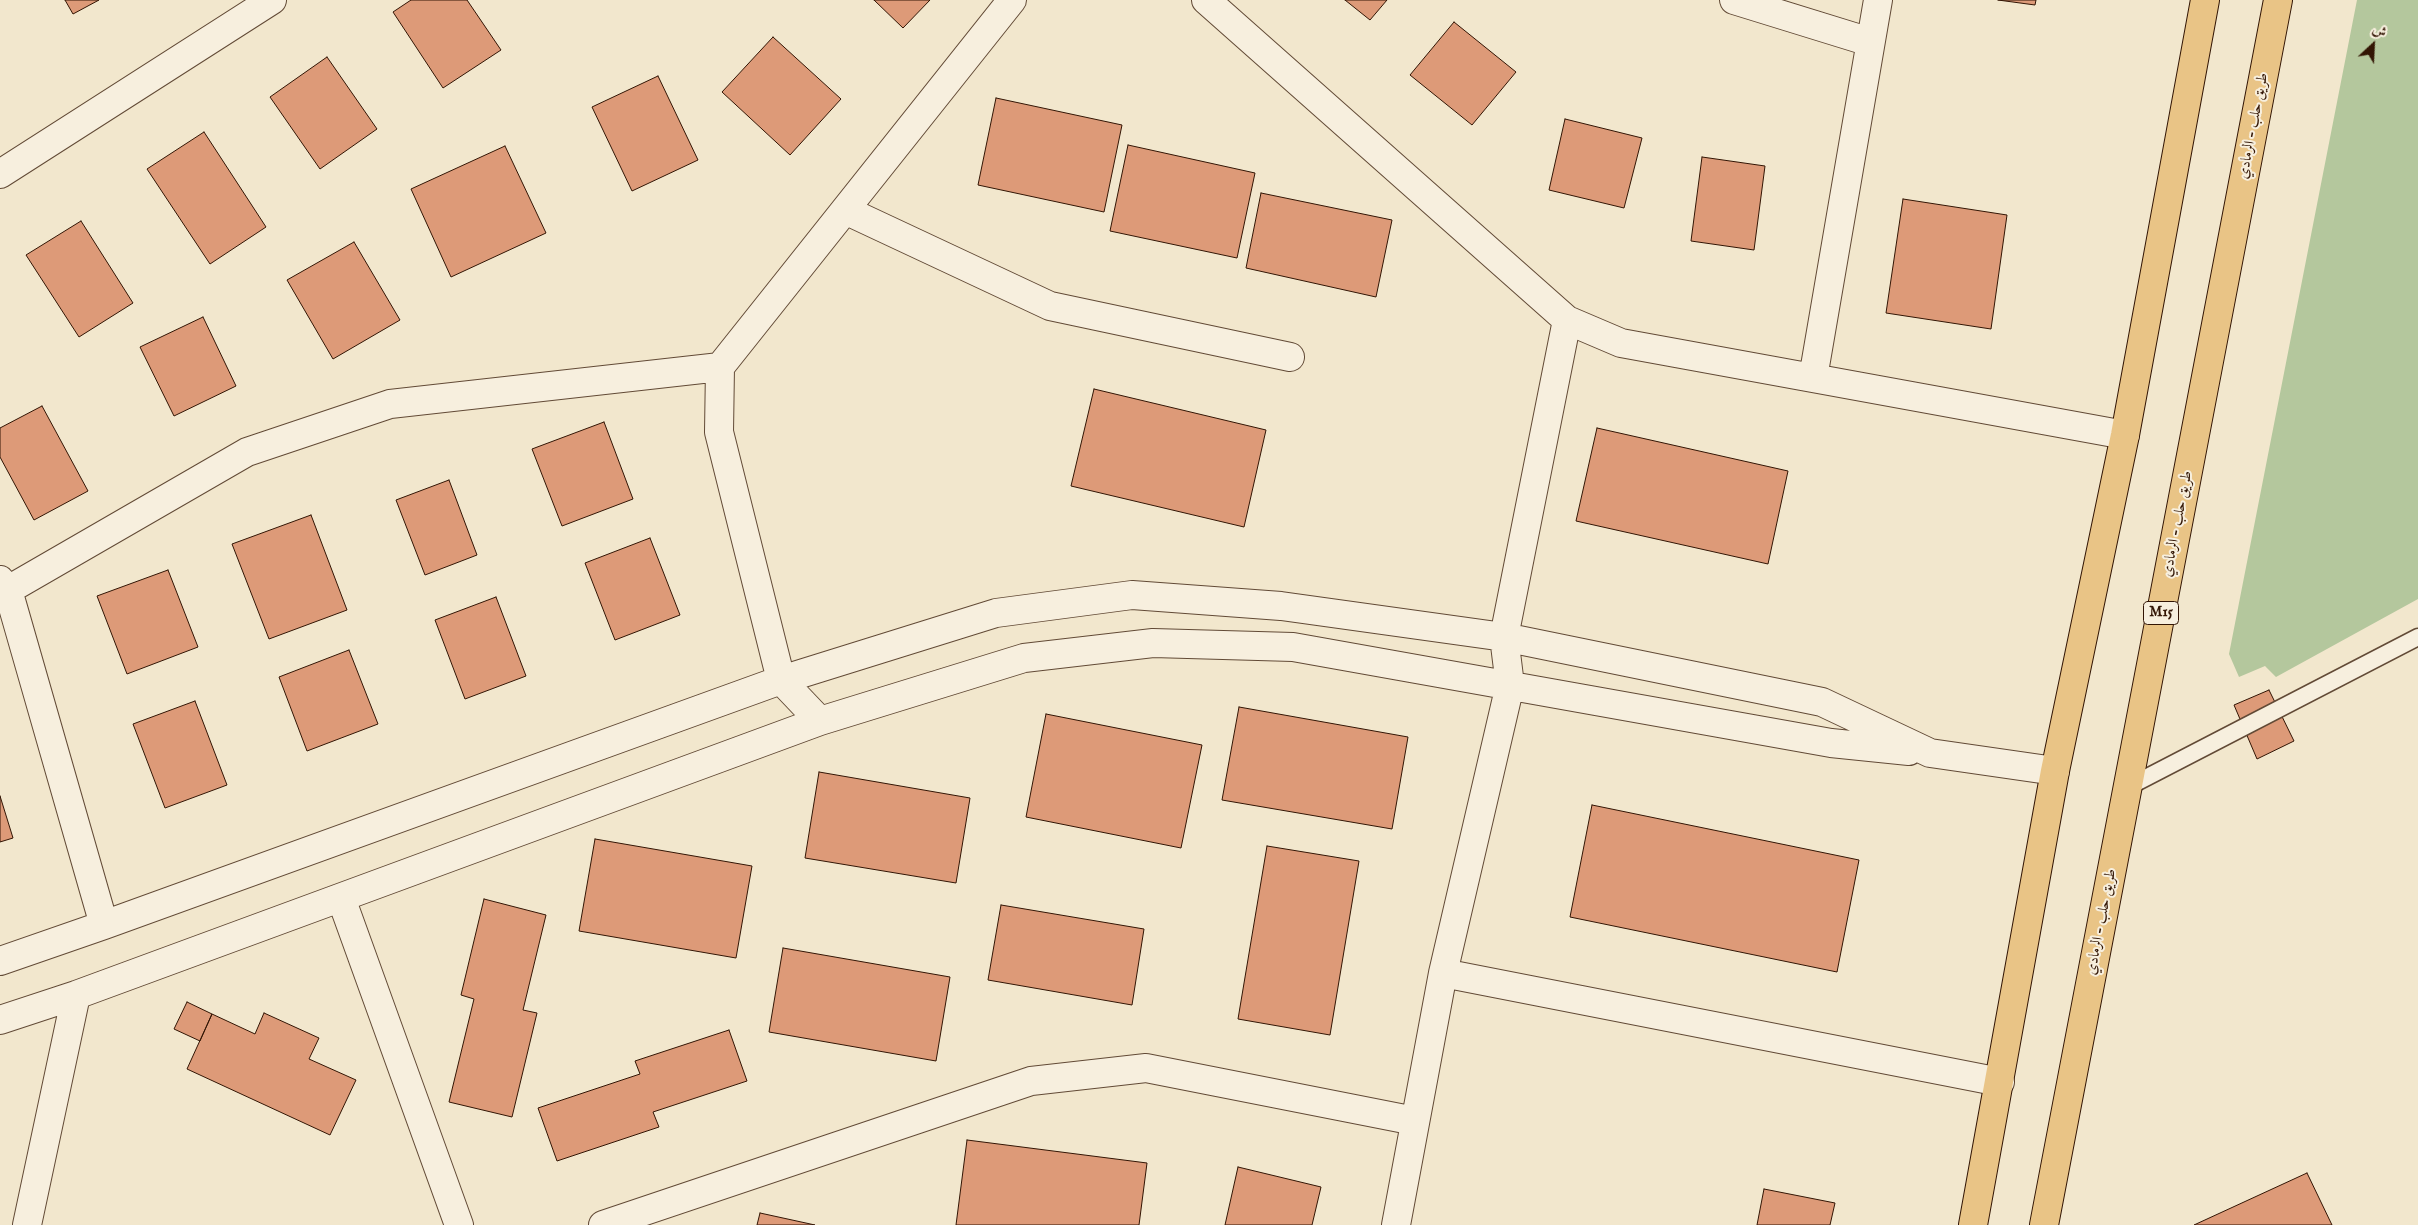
<!DOCTYPE html>
<meta charset="utf-8">
<style>
body{margin:0}
#map{position:relative;width:2418px;height:1225px;overflow:hidden;background:#f2e7cd;font-family:"IM FELL English",Amiri,serif}
canvas{display:block}
.north{position:absolute;left:2348px;top:20px;width:50px;height:50px;-webkit-text-stroke:4px #f7efde;paint-order:stroke;rotate:25deg;font-size:14px;font-weight:700;line-height:20px;text-align:center;color:#321504}
.north::after{content:'';display:block;margin:auto;width:18px;height:22px;background:#321504;clip-path:polygon(50% 0,100% 100%,50% 72%,0 100%)}
</style>
<div id="map">
<canvas width="2418" height="1225"></canvas>
<div class="north">ش</div>
</div>
<script>
const ctx = document.querySelector('canvas').getContext('2d');
ctx.lineJoin = 'round';
function fill(path, color) { ctx.fillStyle = color; ctx.fill(path, 'evenodd'); }
const toPath = rows => new Path2D(rows.map(r => 'M' + r).join(''));
function stroke(path, color, width, dash) { ctx.strokeStyle = color; ctx.lineWidth = width; ctx.lineCap = dash ? 'butt' : 'round'; ctx.setLineDash(dash || []); ctx.stroke(path); }
function write(font, color, halo, rows, align = 'center') {
  ctx.font = font + ' "IM FELL English",Amiri,serif'; ctx.lineWidth = 4; ctx.setLineDash([]); ctx.textBaseline = 'middle'; ctx.strokeStyle = halo; ctx.fillStyle = color; for (const [text, x, y, turn = 0] of rows) {
    ctx.save(); ctx.translate(x, y); ctx.rotate((+turn || 0) * Math.PI / 180); ctx.textAlign = isNaN(turn) ? turn : align; if (halo) ctx.strokeText(text, 0, 0); ctx.fillText(text, 0, 0); ctx.restore();
  }
}
const green = toPath([
 [2357,0,2418,0,2418,599,2276,677,2265,666,2239,677,2229,654]
]);
const building = toPath([
 [65,0,99,0,73,14,65,0],
 [411,0,467,0,501,50,443,88,393,12,411,0],
 [874,0,930,0,903,28,874,0],
 [1345,0,1387,0,1370,20,1345,0],
 [1998,0,2036,0,2035,5,1998,0],
 [1454,22,1516,72,1472,125,1410,75,1454,22],
 [773,37,841,99,790,155,722,92,773,37],
 [327,57,377,129,320,169,270,97,327,57],
 [658,76,698,160,632,191,592,107,658,76],
 [996,98,1122,125,1104,212,978,185,996,98],
 [1565,119,1642,138,1624,208,1549,190,1565,119],
 [204,132,266,227,210,264,147,169,204,132],
 [1128,145,1255,173,1237,258,1110,231,1128,145],
 [505,146,546,233,451,277,411,189,505,146],
 [1702,157,1765,166,1754,250,1691,241,1702,157],
 [1261,193,1392,220,1376,297,1246,268,1261,193],
 [1903,199,2007,215,1991,329,1886,313,1903,199],
 [81,221,133,303,79,337,26,255,81,221],
 [354,242,400,320,333,359,287,280,354,242],
 [203,317,236,386,174,416,140,347,203,317],
 [1094,389,1266,430,1244,527,1071,486,1094,389],
 [42,406,88,491,34,520,0,457,0,428,42,406],
 [604,422,633,499,562,526,532,449,604,422],
 [1597,428,1788,471,1768,564,1576,521,1597,428],
 [449,480,477,555,425,575,396,500,449,480],
 [311,515,347,610,269,639,232,544,311,515],
 [650,538,680,615,615,640,585,563,650,538],
 [168,570,198,647,127,674,97,596,168,570],
 [496,597,526,676,465,699,435,620,496,597],
 [349,650,378,724,307,751,279,677,349,650],
 [2269,690,2294,741,2257,759,2234,705,2269,690],
 [195,701,227,785,165,808,133,724,195,701],
 [1239,707,1408,737,1392,829,1222,800,1239,707],
 [1046,714,1202,745,1181,848,1026,817,1046,714],
 [819,772,970,798,956,883,805,858,819,772],
 [0,796,13,838,0,842,0,796],
 [1592,805,1859,860,1837,972,1570,917,1592,805],
 [595,839,752,866,736,958,579,931,595,839],
 [1267,846,1359,861,1330,1035,1238,1019,1267,846],
 [484,899,546,915,523,1010,537,1013,512,1117,449,1102,474,999,461,995,484,899],
 [1001,905,1144,929,1132,1005,988,980,1001,905],
 [783,948,950,977,936,1061,769,1032,783,948],
 [187,1002,212,1014,200,1041,174,1029,187,1002],
 [264,1013,319,1038,309,1059,356,1080,330,1135,187,1069,212,1014,255,1034,264,1013],
 [729,1030,747,1081,653,1112,659,1127,557,1161,538,1108,640,1074,635,1061,729,1030],
 [967,1140,1147,1163,1139,1225,956,1225,967,1140],
 [1238,1167,1321,1187,1312,1225,1225,1225,1238,1167],
 [2307,1173,2332,1225,2194,1225,2307,1173],
 [1764,1189,1835,1203,1830,1225,1757,1225,1764,1189],
 [760,1213,815,1225,757,1225,760,1213]
]);
const service = toPath([
 [2128,787,2418,637]
]);
const minor = toPath([
 [1206,0,1567,320,1621,343,2125,435],
 [1734,0,1870,42],
 [0,174,272,0],
 [845,210,1050,306,1290,357],
 [1813,378,1878,0],
 [0,580,8,590,104,925],
 [8,590,247,452,390,404,720,367],
 [820,721,781,680,719,432,720,367,1012,0],
 [341,898,459,1225],
 [0,961,104,925,781,680,996,613,1132,595,1281,606,1504,637,1822,702,1930,753,2055,771],
 [1443,973,2000,1082],
 [0,1020,76,995,820,721,1024,658,1153,643,1293,647,1831,743,1909,751],
 [27,1225,76,995],
 [603,1225,1031,1081,1146,1068,1415,1121],
 [1396,1225,1443,973,1510,685,1504,637,1567,320]
]);
const trunk = toPath([
 [1973,1225,2055,771,2125,435,2205,0],
 [2044,1225,2278,0]
]);
const shields = [
 [2161,613,35]
];
const shieldNames = [
 ["M15",2161,613]
];
const streetNames = [
 ["طريق حلب - الرمادي",2254,126,-79],
 ["طريق حلب - الرمادي",2178,524,-79],
 ["طريق حلب - الرمادي",2102,922,-79]
];
fill(green, '#b4c79d');
fill(building, '#dd9a78');
stroke(building, '#321504', 1);
stroke(service, '#624a36', 19);
stroke(minor, '#624a36', 30);
stroke(trunk, '#321504', 30);
stroke(service, '#f7efde', 16);
stroke(minor, '#f7efde', 28);
stroke(trunk, '#e9c486', 28);
for (const [x, y, w] of shields) { const box = new Path2D(); box.roundRect(x - w / 2, y - 11.5, w, 23, 4); ctx.fillStyle = '#f7efde'; ctx.fill(box); stroke(box, '#321504', 1); }
write('bold 14px', '#321504', null, shieldNames);
write('15px', '#321504', '#f7efde', streetNames);
</script>
